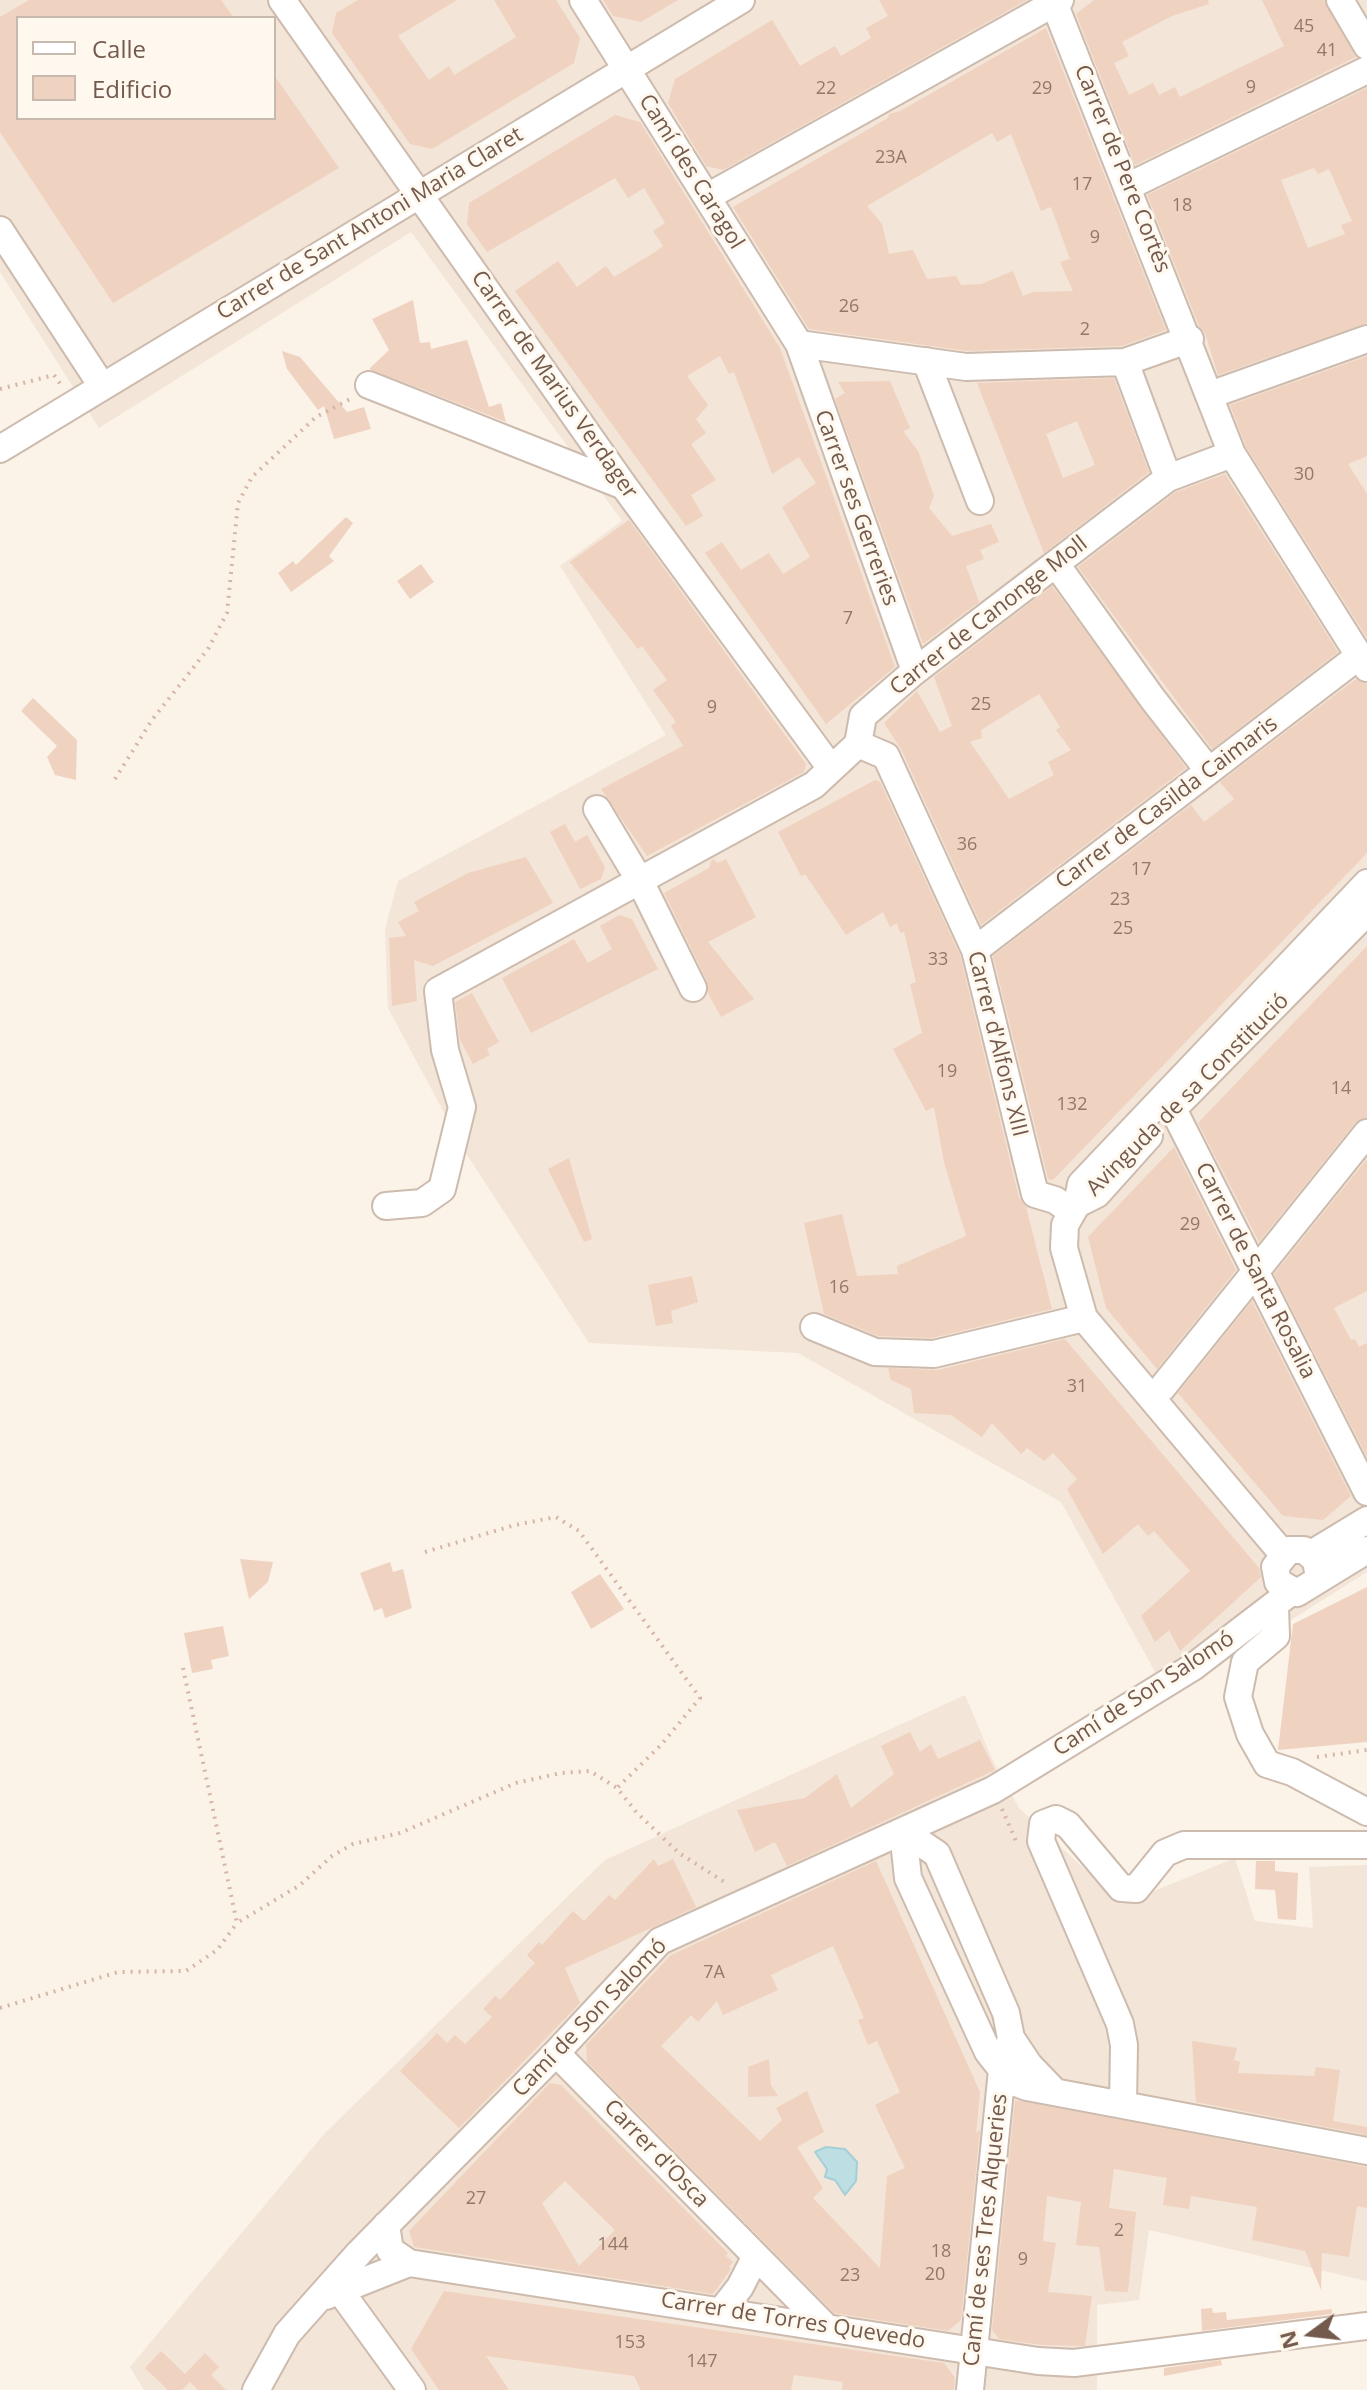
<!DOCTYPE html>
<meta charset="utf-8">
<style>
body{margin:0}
#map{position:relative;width:1367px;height:2390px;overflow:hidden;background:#fbf3e8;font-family:"Open Sans",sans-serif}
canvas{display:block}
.legend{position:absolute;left:16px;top:16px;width:260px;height:104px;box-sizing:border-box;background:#fef8ee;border:2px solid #c7b9ae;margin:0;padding:10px 14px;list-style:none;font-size:24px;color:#745a4d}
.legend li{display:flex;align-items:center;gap:16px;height:40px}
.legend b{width:40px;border:2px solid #c7b9ae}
.north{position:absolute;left:1271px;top:2294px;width:80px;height:80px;-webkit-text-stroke:6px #fef8ee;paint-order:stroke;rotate:255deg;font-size:22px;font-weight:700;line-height:32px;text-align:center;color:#745a4d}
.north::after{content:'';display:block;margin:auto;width:28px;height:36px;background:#745a4d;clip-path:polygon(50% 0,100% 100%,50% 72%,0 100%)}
</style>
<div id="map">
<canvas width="1367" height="2390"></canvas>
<ul class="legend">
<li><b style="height:10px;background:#fff"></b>Calle</li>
<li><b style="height:22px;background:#f0d2c1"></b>Edificio</li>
</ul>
<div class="north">N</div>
</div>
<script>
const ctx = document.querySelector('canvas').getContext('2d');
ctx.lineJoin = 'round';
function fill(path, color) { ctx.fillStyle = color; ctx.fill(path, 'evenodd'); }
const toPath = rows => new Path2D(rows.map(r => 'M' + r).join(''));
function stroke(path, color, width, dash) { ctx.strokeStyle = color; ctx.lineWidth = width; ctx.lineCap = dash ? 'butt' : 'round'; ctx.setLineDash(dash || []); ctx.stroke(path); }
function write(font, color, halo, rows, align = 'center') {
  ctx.font = font + ' "Open Sans",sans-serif'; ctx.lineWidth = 6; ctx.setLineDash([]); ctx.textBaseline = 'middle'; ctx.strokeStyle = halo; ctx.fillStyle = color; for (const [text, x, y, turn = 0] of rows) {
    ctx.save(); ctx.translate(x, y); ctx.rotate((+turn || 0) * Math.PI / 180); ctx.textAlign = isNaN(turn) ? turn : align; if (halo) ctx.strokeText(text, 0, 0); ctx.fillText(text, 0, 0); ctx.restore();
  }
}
const residential = toPath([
 [0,0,1367,0,1367,1572,1169,1697,1061,1502,798,1353,589,1343,464,1150,388,1008,385,929,398,881,666,735,560,566,622,521,411,232,99,428,0,272],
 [18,18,274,18,274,118,18,118],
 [965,1695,992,1759,1019,1808,1122,1904,1235,1858,1255,1921,1313,1928,1309,1867,1367,1865,1367,2281,1149,2230,1139,2300,1097,2305,1097,2390,144,2390,130,2367,325,2133,605,1860]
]);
const water = toPath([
 [826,2147,845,2149,857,2162,856,2181,845,2195,835,2180,825,2177,827,2169,815,2152,826,2147]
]);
const building = toPath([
 [29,0,221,0,234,18,18,18,18,118,274,118,274,75,339,168,113,303,0,132,0,17],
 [358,0,457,0,398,36,429,80,449,66,454,75,516,37,494,0,556,0,580,38,574,63,432,149,410,144,332,33,336,13],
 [603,0,678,0,641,22,613,16],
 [879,0,1027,0,723,170,706,166,668,103,675,79,772,20,800,66,835,46,841,56,871,38,866,28,888,16],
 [1094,0,1208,0,1209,4,1172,16,1122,42,1129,56,1114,63,1129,95,1153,83,1159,95,1175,87,1180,97,1284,46,1262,0,1324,0,1356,57,1135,165,1076,14],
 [1046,28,1166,330,1122,346,967,351,809,329,733,207,888,118,889,114,900,111],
 [992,133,997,142,1011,134,1041,211,1051,207,1070,259,1060,262,1073,291,1033,292,1023,296,1013,271,981,284,961,285,956,276,927,279,913,250,889,254,882,224,867,206],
 [1367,88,1367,323,1218,375,1205,333,1199,326,1147,195],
 [1314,168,1318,174,1329,169,1352,221,1341,225,1345,234,1308,248,1281,180],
 [615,115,640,122,780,348,895,667,826,724,705,553,722,542,741,570,769,553,783,574,810,557,782,507,816,483,799,457,772,474,734,372,729,374,720,356,687,376,708,405,696,419,706,433,691,444,716,480,691,495,703,516,686,526,515,291,558,261,577,287,606,266,614,277,655,252,663,246,653,231,665,223,644,188,628,198,615,178,487,252,467,224,469,203],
 [413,300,420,343,430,342,431,349,467,340,489,407,501,403,506,422,369,369,389,350,372,319],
 [282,351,300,357,347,412,364,407,371,429,334,439,324,406,318,410,287,369],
 [1367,356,1367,456,1348,464,1367,494,1367,638,1246,447,1230,405],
 [1114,378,1149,472,1044,553,977,383],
 [1077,421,1095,465,1063,478,1046,434],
 [890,381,910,428,903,431,918,451,934,496,929,508,952,536,991,524,999,542,980,550,984,559,966,566,979,602,923,644,835,399,845,393,838,382],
 [1225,474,1338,652,1212,749,1078,567,1176,492],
 [346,517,353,523,329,556,334,561,291,592,278,573,293,561,296,565],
 [629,520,806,764,804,772,647,856,601,789,683,746,671,726,676,722,653,690,667,680,642,646,638,649,570,562],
 [421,564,434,582,410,599,397,581],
 [1052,586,1186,768,981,925,901,749,884,723,917,691,940,732,952,726,934,677],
 [1039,694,1060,727,1056,730,1071,750,1048,762,1054,775,1009,799,970,742,982,738,981,730],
 [1356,679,1367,684,1367,853,1053,1180,1048,1179,993,956,1191,805,1204,822,1234,799,1220,782],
 [33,698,77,740,76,780,55,775,47,757,57,746,21,711],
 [875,780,880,782,960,955,1019,1198,1026,1207,1052,1309,932,1338,878,1336,824,1314,804,1223,842,1214,857,1276,898,1274,897,1266,966,1236,944,1162,934,1107,926,1111,893,1049,922,1033,910,984,916,982,904,932,900,933,897,923,890,927,883,912,846,935,805,874,801,876,778,832],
 [565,824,575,842,587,835,605,867,601,879,580,889,550,832],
 [526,857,553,903,433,966,414,960,417,1001,392,1006,389,938,406,936,398,922,419,911,414,902,468,873],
 [712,859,718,863,726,859,756,917,708,942,754,999,721,1017,708,993,707,981,664,893,709,868],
 [619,915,632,919,658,969,531,1033,502,978,574,939,588,963,612,949,600,926],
 [1367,946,1367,1117,1355,1123,1259,1242,1198,1123],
 [472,993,499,1042,487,1049,490,1055,473,1064,460,1040,455,1002],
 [1174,1147,1236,1270,1157,1369,1106,1308,1088,1237],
 [569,1158,592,1239,584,1242,548,1169],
 [1367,1159,1367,1291,1334,1308,1351,1340,1355,1339,1359,1347,1367,1343,1367,1457,1274,1274],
 [692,1276,698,1302,671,1311,673,1323,656,1326,648,1285],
 [1252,1301,1351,1496,1323,1520,1283,1516,1178,1393],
 [1065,1339,1259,1568,1261,1577,1180,1651,1169,1630,1155,1642,1141,1616,1190,1571,1154,1531,1148,1536,1138,1524,1103,1554,1067,1489,1077,1479,1053,1453,1044,1461,1027,1448,1021,1454,992,1423,982,1437,951,1415,914,1413,911,1389,891,1380,888,1368,938,1370],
 [240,1559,273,1562,268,1582,249,1599],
 [390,1562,393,1572,403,1569,412,1608,385,1618,382,1608,374,1611,360,1573],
 [600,1574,624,1609,591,1629,571,1592],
 [1367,1587,1367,1742,1278,1750,1293,1624],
 [223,1626,229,1656,211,1660,213,1669,192,1673,184,1633],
 [910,1732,920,1752,931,1744,938,1759,980,1740,995,1770,787,1866,775,1842,755,1852,737,1810,805,1798,837,1774,851,1808,894,1774,881,1746],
 [654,1859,658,1866,673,1859,696,1907,565,1968,580,2003,459,2128,400,2071,437,2033,447,2043,455,2035,465,2044,492,2017,483,2009,495,1996,500,2000,535,1963,527,1955,539,1942,542,1945,573,1911,584,1921,609,1895,615,1900],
 [876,1861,980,2092,976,2133,980,2130,961,2320,948,2331,834,2313,587,2062,586,2045,671,1955],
 [833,1946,864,2018,858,2020,868,2045,877,2041,900,2092,875,2105,905,2168,887,2176,880,2268,813,2198,823,2188,797,2147,824,2132,807,2091,776,2108,782,2120,760,2141,661,2046,691,2015,698,2022,717,2001,723,2015,778,1990,771,1975],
 [1256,1861,1275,1861,1275,1871,1298,1873,1296,1920,1278,1919,1275,1890,1255,1889],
 [1192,2041,1237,2048,1234,2060,1240,2062,1238,2073,1314,2076,1316,2067,1340,2070,1333,2121,1367,2127,1367,2135,1196,2102],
 [769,2059,771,2085,778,2096,748,2097,748,2067],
 [550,2083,561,2085,728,2253,726,2256,733,2262,729,2267,731,2269,713,2294,414,2247,409,2231],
 [565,2181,615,2230,579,2266,542,2203],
 [1015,2100,1367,2167,1367,2208,1357,2206,1349,2257,1322,2253,1321,2290,1305,2251,1252,2240,1257,2207,1191,2196,1189,2209,1163,2205,1167,2178,1114,2169,1109,2208,1136,2212,1128,2292,1105,2291,1099,2247,1076,2245,1081,2202,1047,2196,1043,2241,1056,2243,1048,2292,1092,2296,1085,2346,1043,2345,999,2339,992,2330],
 [444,2291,944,2363,955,2378,954,2390,842,2390,843,2382,794,2375,791,2390,641,2390,634,2376,486,2356,509,2390,439,2390,411,2349],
 [1212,2308,1213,2313,1226,2312,1227,2320,1332,2309,1332,2314,1202,2331,1201,2309],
 [161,2351,185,2374,205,2353,219,2367,211,2375,226,2390,198,2390,190,2382,182,2390,168,2390,145,2368],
 [1221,2360,1222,2365,1164,2376,1164,2368]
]);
const path = toPath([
 [0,389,54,375,61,385],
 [115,779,152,720,208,649,227,613,238,503,252,477,316,417,352,398],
 [425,1552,515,1525,556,1517,579,1531,700,1698,661,1745,617,1788],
 [183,1668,237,1923,300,1885,332,1856,353,1844,400,1833,516,1783,561,1773,590,1771,617,1788,637,1813,679,1853,726,1883],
 [1317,1757,1367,1750],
 [1002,1809,1016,1841],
 [0,2008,118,1972,186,1971,217,1950,237,1923]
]);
const minor = toPath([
 [282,0,624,486,830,767],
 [583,0,799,344,915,671],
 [1053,0,1232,454,1367,668],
 [1340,0,1367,46],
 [1129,186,1367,70],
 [707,197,1060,0],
 [0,230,102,386],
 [799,344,966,367,1125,362,1190,339],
 [926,361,980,501],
 [1125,362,1168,478],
 [369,385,624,486],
 [1210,395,1367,339],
 [0,449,741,0],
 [1056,564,1152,698,1208,770],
 [858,744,886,756,975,950,1035,1194,1055,1200,1071,1211],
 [597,809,640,881,693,988],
 [975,950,1359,656],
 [1190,1086,1171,1103,1173,1109,1367,1492],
 [1181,1101,1367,912],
 [1077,1204,1097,1194,1149,1136],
 [386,1206,422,1203,442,1189,462,1107,445,1050,438,991,814,785,858,744,863,716,915,671,1168,478,1232,454],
 [814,1327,875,1352,934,1354,1084,1318],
 [1150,1396,1162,1388,1367,1133],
 [1283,1554,1084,1318,1064,1248,1065,1225,1077,1204,1081,1184,1367,883],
 [1311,1554,1367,1520],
 [1319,1578,1316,1560,1304,1550,1289,1550,1275,1567,1278,1582,1297,1593,1367,1550],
 [1275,1607,1276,1636,1245,1662,1238,1697,1250,1734,1267,1764,1292,1772,1367,1812],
 [903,1831,908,1878,988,2052,1011,2081,1027,2087,1367,2151],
 [903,1831,937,1854,1006,2013,1011,2038,1029,2065,1054,2091],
 [556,2053,825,2326],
 [1123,2105,1124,2045,1120,2024,1041,1841,1043,1824,1056,1819,1068,1825,1121,1888,1136,1889,1165,1853,1184,1845,1367,1845],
 [386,2225,390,2250,409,2263,1038,2361,1074,2363,1367,2326],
 [341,2292,412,2390],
 [326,2296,409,2263],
 [722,2310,740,2287,756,2256],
 [256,2390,287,2334,359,2253,556,2053,660,1941,993,1790,1193,1667,1291,1592],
 [970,2390,1002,2070,1011,2038]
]);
const numberNames = [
 ["45",1304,27],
 ["41",1327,51],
 ["9",1251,88],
 ["22",826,89],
 ["29",1042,89],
 ["23A",891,158],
 ["17",1082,185],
 ["18",1182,206],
 ["9",1095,238],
 ["26",849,307],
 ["2",1085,330],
 ["30",1304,475],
 ["7",848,619],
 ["25",981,705],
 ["9",712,708],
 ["36",967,845],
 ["17",1141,870],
 ["23",1120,900],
 ["25",1123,929],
 ["33",938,960],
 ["19",947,1072],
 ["14",1341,1089],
 ["132",1072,1105],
 ["29",1190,1225],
 ["16",839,1288],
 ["31",1077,1387],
 ["7A",714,1973],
 ["27",476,2199],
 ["2",1119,2231],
 ["144",613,2245],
 ["18",941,2252],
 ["9",1023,2260],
 ["20",935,2275],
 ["23",850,2276],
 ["153",630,2343],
 ["147",702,2362]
];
const streetNames = [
 ["Carrer de Pere Cortès",1122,169,68],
 ["Camí des Caragol",691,172,58],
 ["Carrer de Sant Antoni Maria Claret",370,224,-31],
 ["Carrer de Marius Verdager",554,385,55],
 ["Carrer ses Gerreries",856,508,70],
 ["Carrer de Canonge Moll",989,616,-38],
 ["Carrer de Casilda Caimaris",1167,803,-37],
 ["Carrer d'Alfons XIII",997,1044,76],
 ["Avinguda de sa Constitució",1188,1095,-45],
 ["Carrer de Santa Rosalia",1255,1271,63],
 ["Camí de Son Salomó",1144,1694,-33],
 ["Camí de Son Salomó",590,2018,-46],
 ["Carrer d'Osca",656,2154,46],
 ["Camí de ses Tres Alqueries",986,2230,-84],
 ["Carrer de Torres Quevedo",793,2321,9]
];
fill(residential, '#f3e5d7');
fill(water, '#bddfe4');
stroke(water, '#a4cfd6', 2);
fill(building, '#f0d2c1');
stroke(minor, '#cdbbae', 30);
stroke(path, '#d5b6a4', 4, [2, 6]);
stroke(minor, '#fff', 26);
write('18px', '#93786a', null, numberNames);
write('22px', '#745a4d', '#fef8ee', streetNames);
</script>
